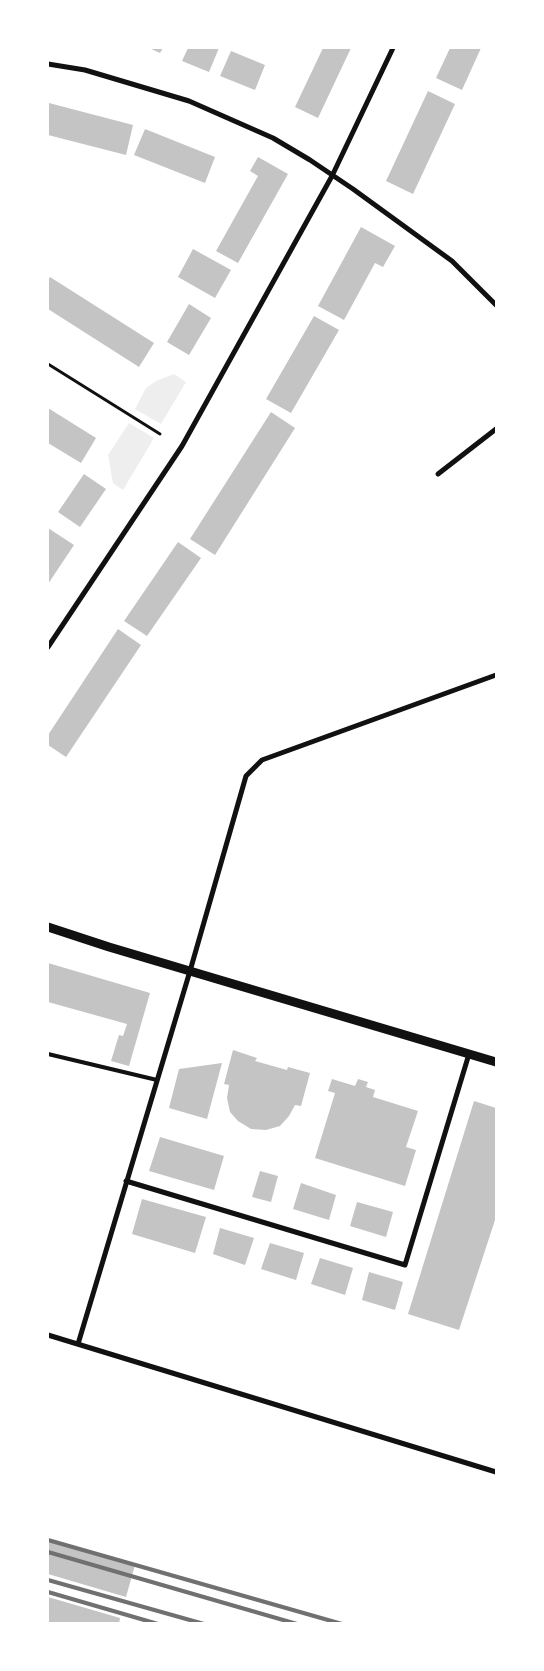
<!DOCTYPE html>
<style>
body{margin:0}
#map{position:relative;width:544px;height:1671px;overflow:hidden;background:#fff;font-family:Georgia,serif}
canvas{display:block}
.frame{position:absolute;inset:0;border:49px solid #fff;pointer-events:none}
</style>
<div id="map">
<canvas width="544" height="1671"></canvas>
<div class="frame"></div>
</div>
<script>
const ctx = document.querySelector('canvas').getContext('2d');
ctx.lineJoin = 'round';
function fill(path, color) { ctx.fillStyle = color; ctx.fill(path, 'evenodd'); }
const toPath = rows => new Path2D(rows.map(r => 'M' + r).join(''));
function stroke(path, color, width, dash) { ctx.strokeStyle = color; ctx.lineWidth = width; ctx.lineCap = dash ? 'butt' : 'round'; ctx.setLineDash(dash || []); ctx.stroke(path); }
const green = toPath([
 [174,374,186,382,161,424,135,409,146,388,156,381],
 [129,423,154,438,123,490,113,483,108,455]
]);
const building = toPath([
 [149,48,163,48,160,53],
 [188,48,219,48,209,72,182,61],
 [323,48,351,48,318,118,295,107],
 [450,48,481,48,462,90,436,78],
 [231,51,265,65,255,90,220,76],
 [428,91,455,104,413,194,386,181],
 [49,103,133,125,126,155,48,135],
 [145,129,215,157,205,183,134,155],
 [258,157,288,174,238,263,216,251,258,176,250,171],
 [361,227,395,246,383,267,375,263,344,320,318,306],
 [193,249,231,270,215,298,178,277],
 [50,277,154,343,139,367,48,309,48,281],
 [189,304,211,318,189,355,167,342],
 [314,316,339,330,291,413,266,399],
 [48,408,96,438,81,463,48,443],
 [271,412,295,428,215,555,190,539],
 [84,474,106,489,80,527,58,512],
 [48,528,74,545,48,584],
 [178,542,201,558,147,636,124,621],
 [118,629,141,645,66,757,48,745,48,735],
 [48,963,150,993,129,1066,111,1061,119,1035,123,1036,127,1024,48,1002],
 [233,1050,257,1058,255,1061,287,1070,288,1067,310,1073,301,1106,295,1105,289,1116,280,1126,266,1130,251,1129,238,1121,230,1112,227,1098,229,1085,224,1084],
 [222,1063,207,1119,169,1108,179,1069],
 [332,1079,355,1086,358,1079,368,1082,366,1087,375,1090,373,1097,418,1111,406,1147,416,1150,405,1186,315,1158,335,1093,328,1091],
 [474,1101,496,1108,496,1217,459,1330,408,1314],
 [160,1137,224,1156,214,1190,149,1171],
 [260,1171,278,1176,271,1202,252,1197],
 [301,1183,336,1195,329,1220,293,1209],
 [142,1199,206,1217,195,1253,132,1234],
 [357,1202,393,1212,386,1237,350,1226],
 [220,1228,254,1238,245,1265,213,1254],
 [270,1243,304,1253,296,1280,261,1269],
 [320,1258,353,1268,345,1295,311,1284],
 [369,1272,403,1282,395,1310,362,1300],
 [48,1540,135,1565,126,1597,48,1574],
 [48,1597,120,1618,119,1624,48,1624]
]);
const path = toPath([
 [48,364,160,434]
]);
const service = toPath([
 [48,1054,157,1080]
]);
const minor = toPath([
 [48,64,85,70,189,101,273,138,310,160,353,189,452,261,496,305],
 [438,474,496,429],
 [48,647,182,446,332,176,393,48],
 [126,1181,405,1265,469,1054],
 [48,1335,496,1472],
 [78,1344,190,971,246,776,262,760,496,675]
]);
const tertiary = toPath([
 [48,927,109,947,496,1062]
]);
const rail = toPath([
 [48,1540,342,1624],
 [48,1552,297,1624],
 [48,1580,204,1624],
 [48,1592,158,1624]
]);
fill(green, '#eee');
fill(building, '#c4c4c4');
stroke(path, '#111', 3);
stroke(service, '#111', 4);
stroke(minor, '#111', 5);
stroke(tertiary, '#111', 9);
stroke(rail, '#707070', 4);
</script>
